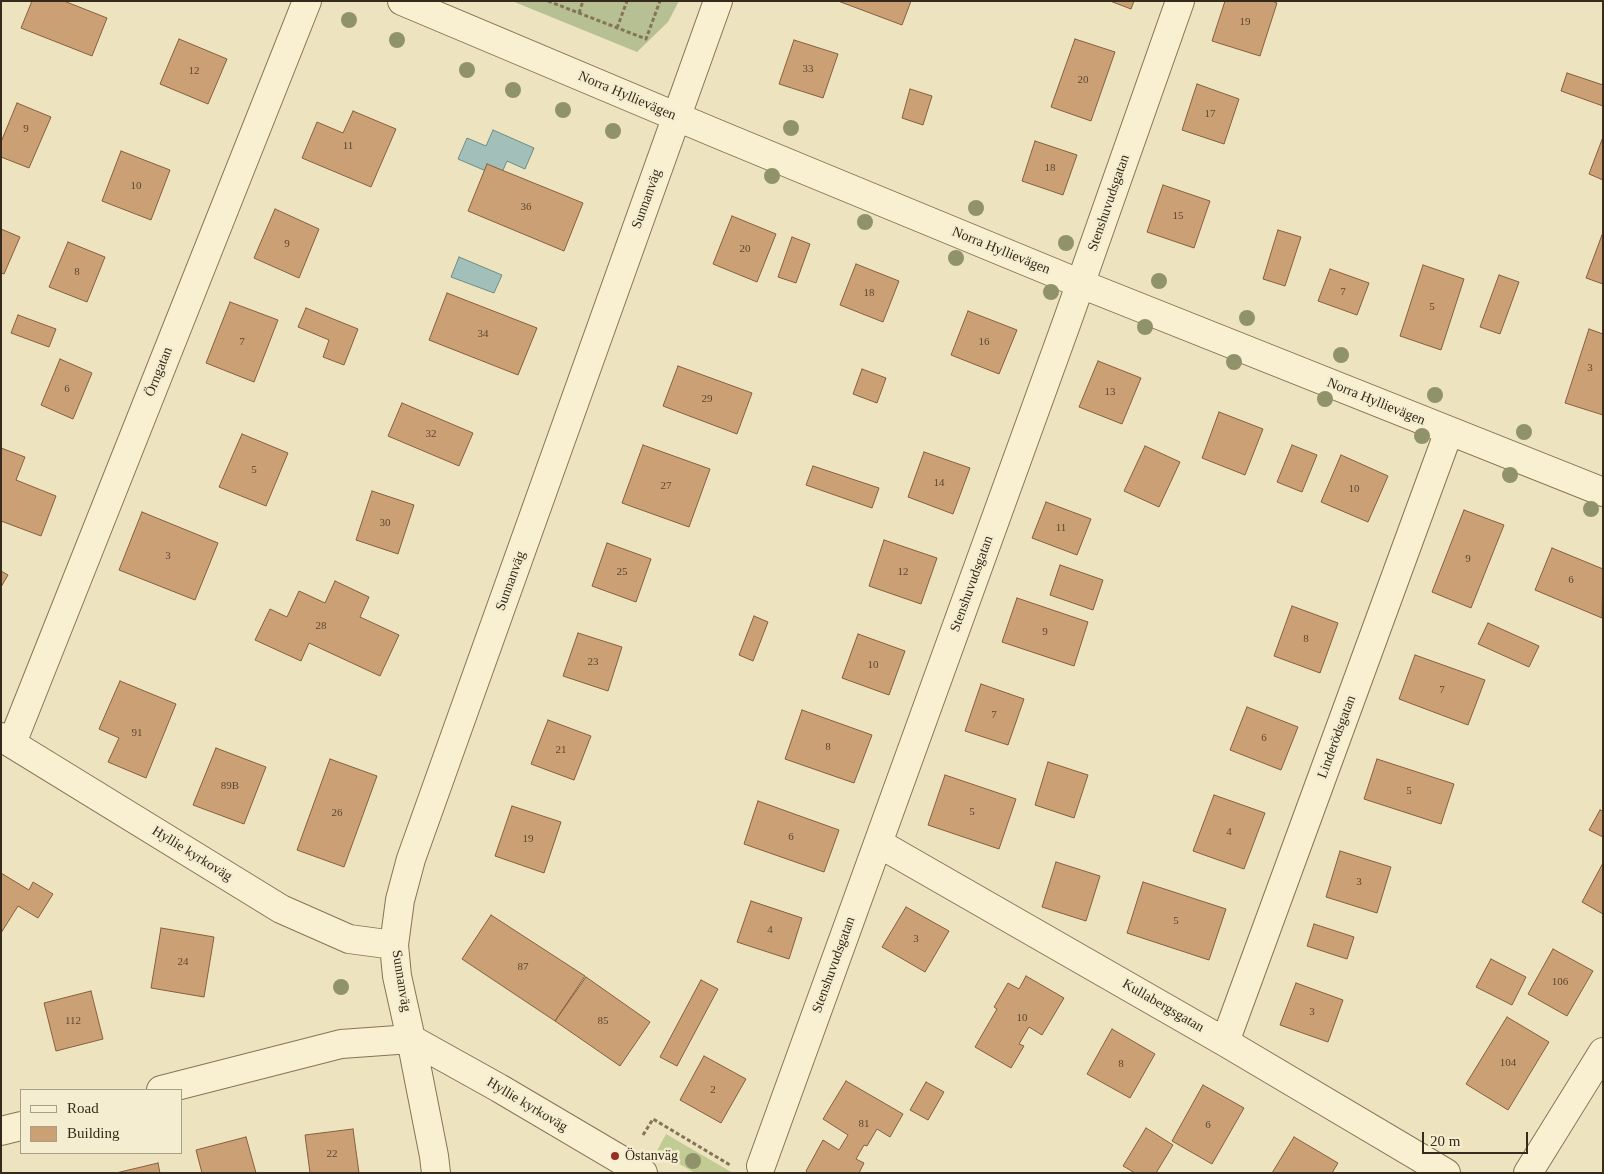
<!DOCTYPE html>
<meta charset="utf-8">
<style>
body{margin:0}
#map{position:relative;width:1604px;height:1174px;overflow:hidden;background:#eee3bf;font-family:"Times New Roman",serif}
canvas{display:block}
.frame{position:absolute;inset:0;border:2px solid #362a1c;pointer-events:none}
.legend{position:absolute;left:20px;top:1089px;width:162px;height:65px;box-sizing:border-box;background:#f5edcf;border:1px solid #a99f87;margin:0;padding:6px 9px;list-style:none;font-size:15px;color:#362a1c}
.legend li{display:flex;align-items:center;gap:10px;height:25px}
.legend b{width:25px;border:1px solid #a99f87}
.scale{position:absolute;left:1422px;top:1132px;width:106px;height:22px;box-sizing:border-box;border:2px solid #362a1c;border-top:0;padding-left:6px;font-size:15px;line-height:18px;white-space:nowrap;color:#362a1c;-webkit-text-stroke:4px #f5edcf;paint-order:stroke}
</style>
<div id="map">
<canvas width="1604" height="1174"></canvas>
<div class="frame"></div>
<ul class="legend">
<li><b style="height:6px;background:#f9f0d2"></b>Road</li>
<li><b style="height:14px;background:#cca075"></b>Building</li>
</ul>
<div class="scale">20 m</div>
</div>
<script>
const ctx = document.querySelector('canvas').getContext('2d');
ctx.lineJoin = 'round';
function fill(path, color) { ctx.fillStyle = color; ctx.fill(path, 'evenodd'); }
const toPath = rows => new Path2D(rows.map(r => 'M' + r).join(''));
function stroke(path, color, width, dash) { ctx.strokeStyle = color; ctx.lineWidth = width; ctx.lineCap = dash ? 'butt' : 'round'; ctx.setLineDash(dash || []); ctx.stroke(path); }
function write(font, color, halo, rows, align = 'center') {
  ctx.font = font + ' "Times New Roman",serif'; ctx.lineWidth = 5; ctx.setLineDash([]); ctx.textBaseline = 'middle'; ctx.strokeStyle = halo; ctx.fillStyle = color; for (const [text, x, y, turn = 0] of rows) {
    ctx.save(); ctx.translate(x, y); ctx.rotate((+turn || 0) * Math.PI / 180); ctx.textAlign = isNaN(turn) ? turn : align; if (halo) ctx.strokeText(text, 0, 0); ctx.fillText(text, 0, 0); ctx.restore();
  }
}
const green = toPath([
 [666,1134,733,1173,695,1173,657,1151]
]);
const cemetery = toPath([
 [512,1,679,1,668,22,637,52]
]);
const water = toPath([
 [493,130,534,148,525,169,507,161,500,177,458,159,467,138,486,146,493,130],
 [459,257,502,275,494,293,451,277,459,257]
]);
const building = toPath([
 [32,1,64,1,107,18,92,56,21,28,32,1],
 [838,1,911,1,902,25,838,1],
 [1110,1,1134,1,1131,9,1110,1],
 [1225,1,1272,1,1277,3,1260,56,1212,41,1225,1],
 [179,39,227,59,208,104,160,84,179,39],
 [1075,39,1115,52,1091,121,1051,107,1075,39],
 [794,40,838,54,823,98,779,84,794,40],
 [1567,73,1603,85,1603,106,1561,91,1567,73],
 [1197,84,1239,99,1224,144,1182,130,1197,84],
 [910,89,932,96,923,125,902,118,910,89],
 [17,103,51,117,29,168,1,157,1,142,17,103],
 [353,111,396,129,371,187,302,158,317,122,343,133,353,111],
 [1603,137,1603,180,1589,174,1603,137],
 [1035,141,1077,155,1063,195,1022,181,1035,141],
 [121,151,170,170,151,220,102,201,121,151],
 [487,164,583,203,564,251,468,211,487,164],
 [1163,185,1210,201,1194,248,1147,232,1163,185],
 [275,209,319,229,299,278,254,258,275,209],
 [732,216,776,234,757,282,713,264,732,216],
 [1,229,20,237,4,274,1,273,1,229],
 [1278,230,1301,237,1285,286,1263,279,1278,230],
 [1602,235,1603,235,1603,284,1586,278,1602,235],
 [792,237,810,244,796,283,778,277,792,237],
 [68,242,105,257,87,302,49,287,68,242],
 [856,264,899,281,883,322,840,305,856,264],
 [1423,265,1464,279,1441,350,1400,336,1423,265],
 [1330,269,1369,283,1357,315,1318,301,1330,269],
 [1499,275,1519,282,1500,334,1480,327,1499,275],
 [447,293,537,328,518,375,429,340,447,293],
 [230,302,278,320,254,382,206,363,230,302],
 [306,308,358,329,344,365,323,357,329,340,298,327,306,308],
 [968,311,1017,330,999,374,951,355,968,311],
 [18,315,56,329,49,347,11,333,18,315],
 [1589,329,1603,334,1603,415,1565,403,1589,329],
 [60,359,92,373,73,419,41,405,60,359],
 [1098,361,1141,378,1122,424,1079,407,1098,361],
 [678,366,752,393,737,434,663,406,678,366],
 [862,369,886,378,877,403,853,394,862,369],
 [402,403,473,433,459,466,388,436,402,403],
 [1219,412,1263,429,1245,475,1202,458,1219,412],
 [242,434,288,453,266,506,219,487,242,434],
 [643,445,710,469,689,527,622,503,643,445],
 [1292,445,1317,455,1302,492,1277,482,1292,445],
 [1145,446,1180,462,1159,507,1124,491,1145,446],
 [1,448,25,457,16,480,56,496,41,536,1,521,1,448],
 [924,452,970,468,953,514,908,497,924,452],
 [1341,455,1388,476,1368,522,1321,502,1341,455],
 [813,466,879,488,872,508,806,485,813,466],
 [372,491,414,505,398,554,356,540,372,491],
 [1046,502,1091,519,1077,555,1032,538,1046,502],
 [1464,510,1504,525,1471,608,1432,592,1464,510],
 [142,512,218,543,195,600,119,570,142,512],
 [884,540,937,558,921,604,869,586,884,540],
 [607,543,651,559,636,602,592,586,607,543],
 [1552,548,1603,569,1602,618,1535,590,1552,548],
 [1060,565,1103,580,1093,610,1050,595,1060,565],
 [1,571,8,575,1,587,1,571],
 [335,581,369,597,360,617,399,635,380,676,309,643,301,661,255,640,270,609,287,617,299,591,325,603,335,581],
 [1017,598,1088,622,1074,666,1002,642,1017,598],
 [1292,606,1338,623,1320,673,1274,656,1292,606],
 [754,616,768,622,753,661,739,655,754,616],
 [1488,623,1539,646,1529,667,1478,644,1488,623],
 [578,633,622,647,608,691,563,676,578,633],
 [858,634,905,651,889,695,842,678,858,634],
 [1415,655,1485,680,1468,725,1399,699,1415,655],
 [120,681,176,704,146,778,108,762,119,738,99,729,120,681],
 [981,684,1024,699,1008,745,965,731,981,684],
 [1247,707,1298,727,1281,770,1230,750,1247,707],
 [802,710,872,735,854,783,785,759,802,710],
 [548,720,591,736,574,780,531,764,548,720],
 [216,748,266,767,244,824,193,805,216,748],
 [330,759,377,776,344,867,297,850,330,759],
 [1377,759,1454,784,1441,824,1364,799,1377,759],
 [1048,762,1088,775,1074,818,1035,805,1048,762],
 [945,775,1016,799,999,849,928,825,945,775],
 [1214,795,1265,813,1244,869,1193,851,1214,795],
 [758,801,839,830,824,872,744,844,758,801],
 [512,806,561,822,544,873,495,856,512,806],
 [1600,810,1603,811,1603,837,1589,830,1600,810],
 [1340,851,1391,867,1377,913,1326,897,1340,851],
 [1056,862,1100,876,1086,921,1042,907,1056,862],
 [1603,863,1603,914,1582,902,1603,863],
 [1,873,29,890,33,882,53,894,38,918,18,906,1,933,1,873],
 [1143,882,1226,909,1209,960,1127,933,1143,882],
 [751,901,802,918,789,959,737,942,751,901],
 [906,907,949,931,925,972,882,947,906,907],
 [491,915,585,976,555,1021,462,959,491,915],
 [1314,924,1354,937,1347,959,1307,946,1314,924],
 [161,928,214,937,204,997,151,988,161,928],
 [1553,949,1593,971,1567,1016,1528,994,1553,949],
 [1491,959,1526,977,1512,1005,1476,987,1491,959],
 [1026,976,1064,998,1042,1035,1029,1027,1019,1044,1024,1046,1011,1068,975,1047,997,1009,994,1007,1008,983,1019,989,1026,976],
 [586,977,650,1022,620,1066,555,1021,586,977],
 [701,980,718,989,677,1066,660,1057,701,980],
 [1296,983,1343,1000,1328,1042,1280,1025,1296,983],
 [91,991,103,1039,56,1051,44,1003,91,991],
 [1507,1017,1549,1042,1508,1110,1466,1084,1507,1017],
 [1112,1029,1155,1054,1130,1098,1087,1074,1112,1029],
 [704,1056,746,1079,721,1123,680,1100,704,1056],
 [846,1081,903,1114,890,1137,877,1129,867,1146,864,1145,856,1159,864,1163,859,1173,808,1173,806,1171,823,1140,839,1150,848,1135,823,1119,846,1081],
 [926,1082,944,1092,928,1120,910,1110,926,1082],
 [1203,1085,1244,1108,1212,1164,1172,1141,1203,1085],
 [1146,1128,1173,1145,1156,1173,1135,1173,1123,1166,1146,1128],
 [353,1129,359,1173,310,1173,305,1135,353,1129],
 [246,1137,256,1173,202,1173,196,1150,246,1137],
 [1294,1137,1338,1163,1332,1173,1272,1173,1294,1137],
 [158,1163,160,1173,116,1173,158,1163]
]);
const path = toPath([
 [548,1,646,39,660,1],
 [579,13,583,1],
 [617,28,627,1],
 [643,1135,653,1119,730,1165]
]);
const minor = toPath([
 [402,1,720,135,1081,284,1603,492],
 [1,737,281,909,349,939,394,945],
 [12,743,307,1],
 [878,843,1225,1042,1446,1173],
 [411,1039,499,1088,643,1173],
 [1225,1042,1449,431],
 [161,1090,341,1044,411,1039],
 [1,1131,21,1126],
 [761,1166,1068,319,1180,1],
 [436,1173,434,1156,411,1039,397,976,394,945,400,900,411,859,718,1],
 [1528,1173,1603,1052]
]);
const trees = [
 [349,20],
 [397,40],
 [467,70],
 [513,90],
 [563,110],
 [791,128],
 [613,131],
 [772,176],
 [976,208],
 [865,222],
 [1066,243],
 [956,258],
 [1159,281],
 [1051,292],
 [1247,318],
 [1145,327],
 [1341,355],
 [1234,362],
 [1435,395],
 [1325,399],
 [1524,432],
 [1422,436],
 [1510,475],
 [1591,509],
 [341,987],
 [693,1161]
];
const markers = [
 [615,1156,5,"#952f28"]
];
const numberNames = [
 ["19",1245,22],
 ["33",808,69],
 ["12",194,71],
 ["20",1083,80],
 ["17",1210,114],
 ["9",26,129],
 ["11",348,146],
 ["18",1050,168],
 ["10",136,186],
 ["36",526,207],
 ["15",1178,216],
 ["9",287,244],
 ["20",745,249],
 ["8",77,272],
 ["7",1343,292],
 ["18",869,293],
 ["5",1432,307],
 ["34",483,334],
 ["7",242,342],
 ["16",984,342],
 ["3",1590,368],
 ["6",67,389],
 ["13",1110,392],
 ["29",707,399],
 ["32",431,434],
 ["5",254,470],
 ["14",939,483],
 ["27",666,486],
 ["10",1354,489],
 ["30",385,523],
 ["11",1061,528],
 ["3",168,556],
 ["9",1468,559],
 ["25",622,572],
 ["12",903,572],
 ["6",1571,580],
 ["28",321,626],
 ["9",1045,632],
 ["8",1306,639],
 ["23",593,662],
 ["10",873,665],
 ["7",1442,690],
 ["7",994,715],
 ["91",137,733],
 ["6",1264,738],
 ["8",828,747],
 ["21",561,750],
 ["89B",230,786],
 ["5",1409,791],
 ["5",972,812],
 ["26",337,813],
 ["4",1229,832],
 ["6",791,837],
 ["19",528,839],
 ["3",1359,882],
 ["5",1176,921],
 ["4",770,930],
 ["3",916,939],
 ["24",183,962],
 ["87",523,967],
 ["106",1560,982],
 ["3",1312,1012],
 ["10",1022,1018],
 ["112",73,1021],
 ["85",603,1021],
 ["104",1508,1063],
 ["8",1121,1064],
 ["2",713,1090],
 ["81",864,1124],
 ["6",1208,1125],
 ["22",332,1154]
];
const streetNames = [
 ["Norra Hyllievägen",627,96,23],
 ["Sunnanväg",647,199,-70],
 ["Stenshuvudsgatan",1109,203,-71],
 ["Norra Hyllievägen",1001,251,22],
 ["Örngatan",159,372,-68],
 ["Norra Hyllievägen",1376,402,22],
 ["Sunnanväg",511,581,-70],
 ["Stenshuvudsgatan",972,584,-70],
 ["Linderödsgatan",1337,737,-70],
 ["Hyllie kyrkoväg",192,854,32],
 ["Stenshuvudsgatan",834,965,-70],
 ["Sunnanväg",401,981,81],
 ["Kullabergsgatan",1163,1006,30],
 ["Hyllie kyrkoväg",527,1105,31]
];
const poiNames = [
 ["Östanväg",625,1156]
];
fill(green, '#c1cb94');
fill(cemetery, '#b7c093');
fill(water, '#a2bfb9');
stroke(water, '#6a8d87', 1);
fill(building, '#cca075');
stroke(building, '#855f3e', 1);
stroke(minor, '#867458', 30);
stroke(path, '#867458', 3, [4, 2.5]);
stroke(minor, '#f9f0d2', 28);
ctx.fillStyle = '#909369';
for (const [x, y] of trees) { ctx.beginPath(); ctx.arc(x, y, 8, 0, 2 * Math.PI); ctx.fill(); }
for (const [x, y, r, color] of markers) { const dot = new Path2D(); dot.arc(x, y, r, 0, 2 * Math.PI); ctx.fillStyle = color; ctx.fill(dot); stroke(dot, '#f5edcf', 2); }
write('11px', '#5c4832', null, numberNames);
write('14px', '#362a1c', '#f5edcf', streetNames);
write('14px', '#362a1c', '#f5edcf', poiNames, 'left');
</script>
